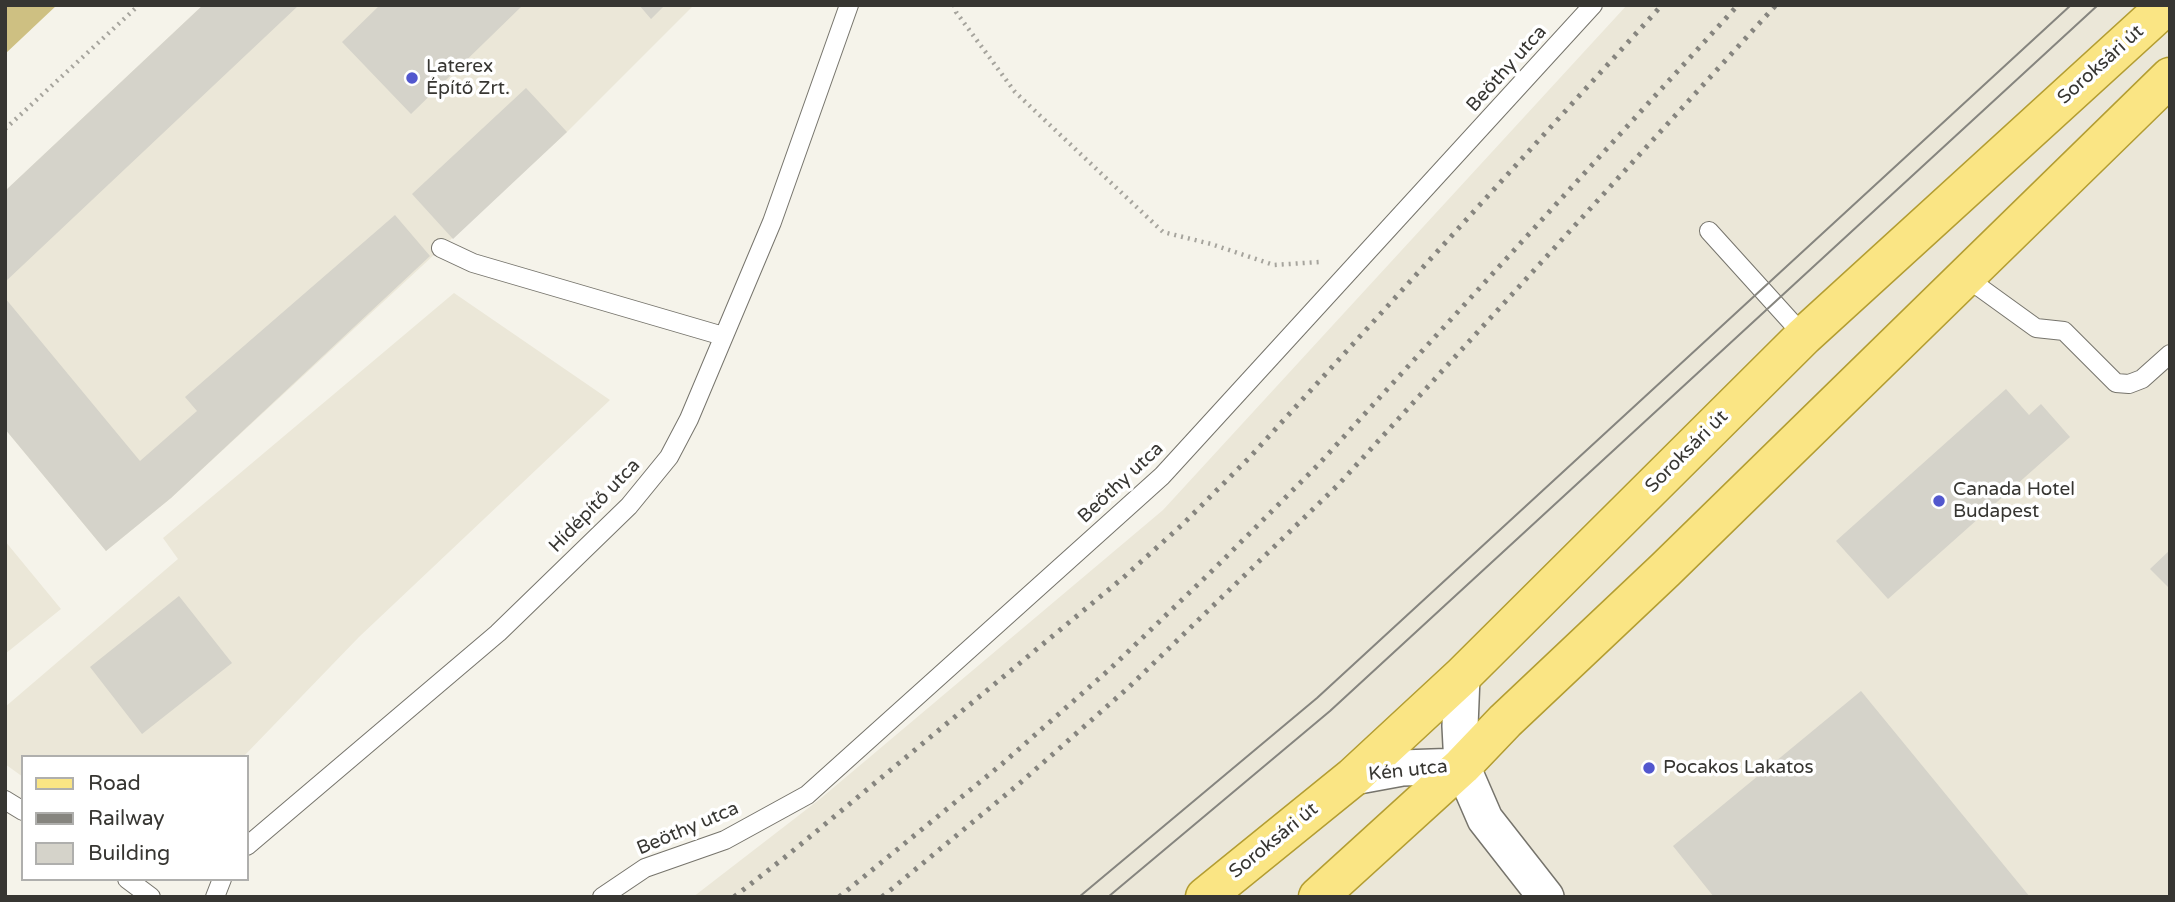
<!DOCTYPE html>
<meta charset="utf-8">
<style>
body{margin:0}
#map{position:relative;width:2175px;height:902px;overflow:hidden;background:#f5f3ea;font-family:"Varela Round",sans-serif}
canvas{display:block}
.frame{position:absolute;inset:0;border:7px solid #373632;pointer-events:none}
.legend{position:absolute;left:21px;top:755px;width:228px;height:126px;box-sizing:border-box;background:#fff;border:2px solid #afafad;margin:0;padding:9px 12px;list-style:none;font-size:21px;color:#373632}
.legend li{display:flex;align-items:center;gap:14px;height:35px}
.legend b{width:35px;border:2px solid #afafad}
</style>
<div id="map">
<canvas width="2175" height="902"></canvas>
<div class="frame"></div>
<ul class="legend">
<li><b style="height:9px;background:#fae584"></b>Road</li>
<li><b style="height:9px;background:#86857f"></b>Railway</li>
<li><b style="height:19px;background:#d5d3ca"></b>Building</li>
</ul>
</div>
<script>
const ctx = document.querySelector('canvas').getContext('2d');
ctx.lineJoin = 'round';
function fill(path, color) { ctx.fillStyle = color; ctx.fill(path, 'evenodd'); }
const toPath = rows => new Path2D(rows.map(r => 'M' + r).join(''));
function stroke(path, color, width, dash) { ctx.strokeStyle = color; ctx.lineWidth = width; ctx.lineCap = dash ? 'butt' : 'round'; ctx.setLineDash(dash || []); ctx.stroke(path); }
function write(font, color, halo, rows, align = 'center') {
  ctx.font = font + ' "Varela Round",sans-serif'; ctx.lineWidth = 7; ctx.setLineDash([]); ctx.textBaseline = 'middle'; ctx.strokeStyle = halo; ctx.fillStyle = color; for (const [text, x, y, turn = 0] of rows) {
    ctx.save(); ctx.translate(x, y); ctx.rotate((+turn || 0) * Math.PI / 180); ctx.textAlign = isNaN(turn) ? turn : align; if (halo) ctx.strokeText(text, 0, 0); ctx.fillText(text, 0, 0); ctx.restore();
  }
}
const built = toPath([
 [203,5,694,5,567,132,171,498,106,551,5,429,5,191],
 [1627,5,2170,5,2170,897,693,897,820,799,1163,510],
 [454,293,610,400,359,637,243,757,23,757,23,777,5,764,5,707,178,559,163,538],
 [5,541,61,609,5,654]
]);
const water = toPath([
 [5,5,57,5,5,54]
]);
const building = toPath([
 [203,5,299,5,5,282,5,191],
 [380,5,523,5,411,114,342,42],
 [639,5,665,5,651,19],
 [526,88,567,132,453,239,412,194],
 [395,215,430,256,171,498,106,551,5,429,5,298,140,461,197,411,185,397],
 [2006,389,2029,415,2041,404,2070,437,1888,599,1836,541],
 [2170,550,2170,589,2150,569],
 [179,596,232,663,142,734,90,667],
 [1861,691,2030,897,1714,897,1673,846]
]);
const path = toPath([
 [954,5,956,12,1015,92,1163,232,1211,244,1274,265,1319,262],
 [5,129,139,5]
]);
const lane = toPath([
 [1709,231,1804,336],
 [441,248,473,263,723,336],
 [1964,276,2036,328,2064,331,2116,383,2129,384,2142,379,2170,354],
 [5,800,23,811],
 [247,846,498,633,629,506,669,457,689,419,772,222,849,5],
 [127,879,151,897],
 [215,897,222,879],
 [602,897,645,868,725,840,807,795,1162,476,1593,5]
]);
const street = toPath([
 [1462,676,1460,726,1462,766,1485,819,1546,897],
 [1353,777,1402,768,1462,766]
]);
const primary = toPath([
 [1205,897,1353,777,1462,676,1804,336,2167,5],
 [1318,897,1462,766,1505,721,1665,570,2170,77]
]);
const tram = toPath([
 [1079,897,1317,698,2071,5],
 [1108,897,1330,711,2098,5]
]);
const rail = toPath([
 [734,897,789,854,1124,577,1183,524,1250,457,1662,5],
 [839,897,1002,764,1111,668,1215,568,1318,465,1738,5],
 [882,897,1020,783,1129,687,1339,484,1776,5]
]);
const markers = [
 [412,78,7,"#5257ce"],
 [1939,501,7,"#5257ce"],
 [1649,768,7,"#5257ce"]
];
const streetNames = [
 ["Soroksári út",2101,65,-42],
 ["Beöthy utca",1507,69,-48],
 ["Soroksári út",1687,452,-45],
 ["Beöthy utca",1121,483,-43],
 ["Hídépítő utca",595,506,-46],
 ["Kén utca",1408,771,-6],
 ["Beöthy utca",688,829,-23],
 ["Soroksári út",1274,841,-39]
];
const poiNames = [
 ["Laterex",426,67],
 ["Építő Zrt.",426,89],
 ["Canada Hotel",1953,490],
 ["Budapest",1953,512],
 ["Pocakos Lakatos",1663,768]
];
fill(built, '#ebe7d8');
fill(water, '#cec082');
fill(building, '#d5d3ca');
stroke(lane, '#76746c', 20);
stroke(street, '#76746c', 38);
stroke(primary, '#b39d32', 41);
stroke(path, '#a6a49d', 4.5, [2, 5]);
stroke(lane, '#fff', 18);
stroke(street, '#fff', 35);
stroke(primary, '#fae584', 38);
stroke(tram, '#86857f', 2);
stroke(rail, '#86857f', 5, [3.5, 7]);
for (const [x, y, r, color] of markers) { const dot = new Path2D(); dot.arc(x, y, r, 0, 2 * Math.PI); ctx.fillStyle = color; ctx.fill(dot); stroke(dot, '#fff', 2.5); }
write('19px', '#373632', '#fff', streetNames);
write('19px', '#373632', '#fff', poiNames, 'left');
</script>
